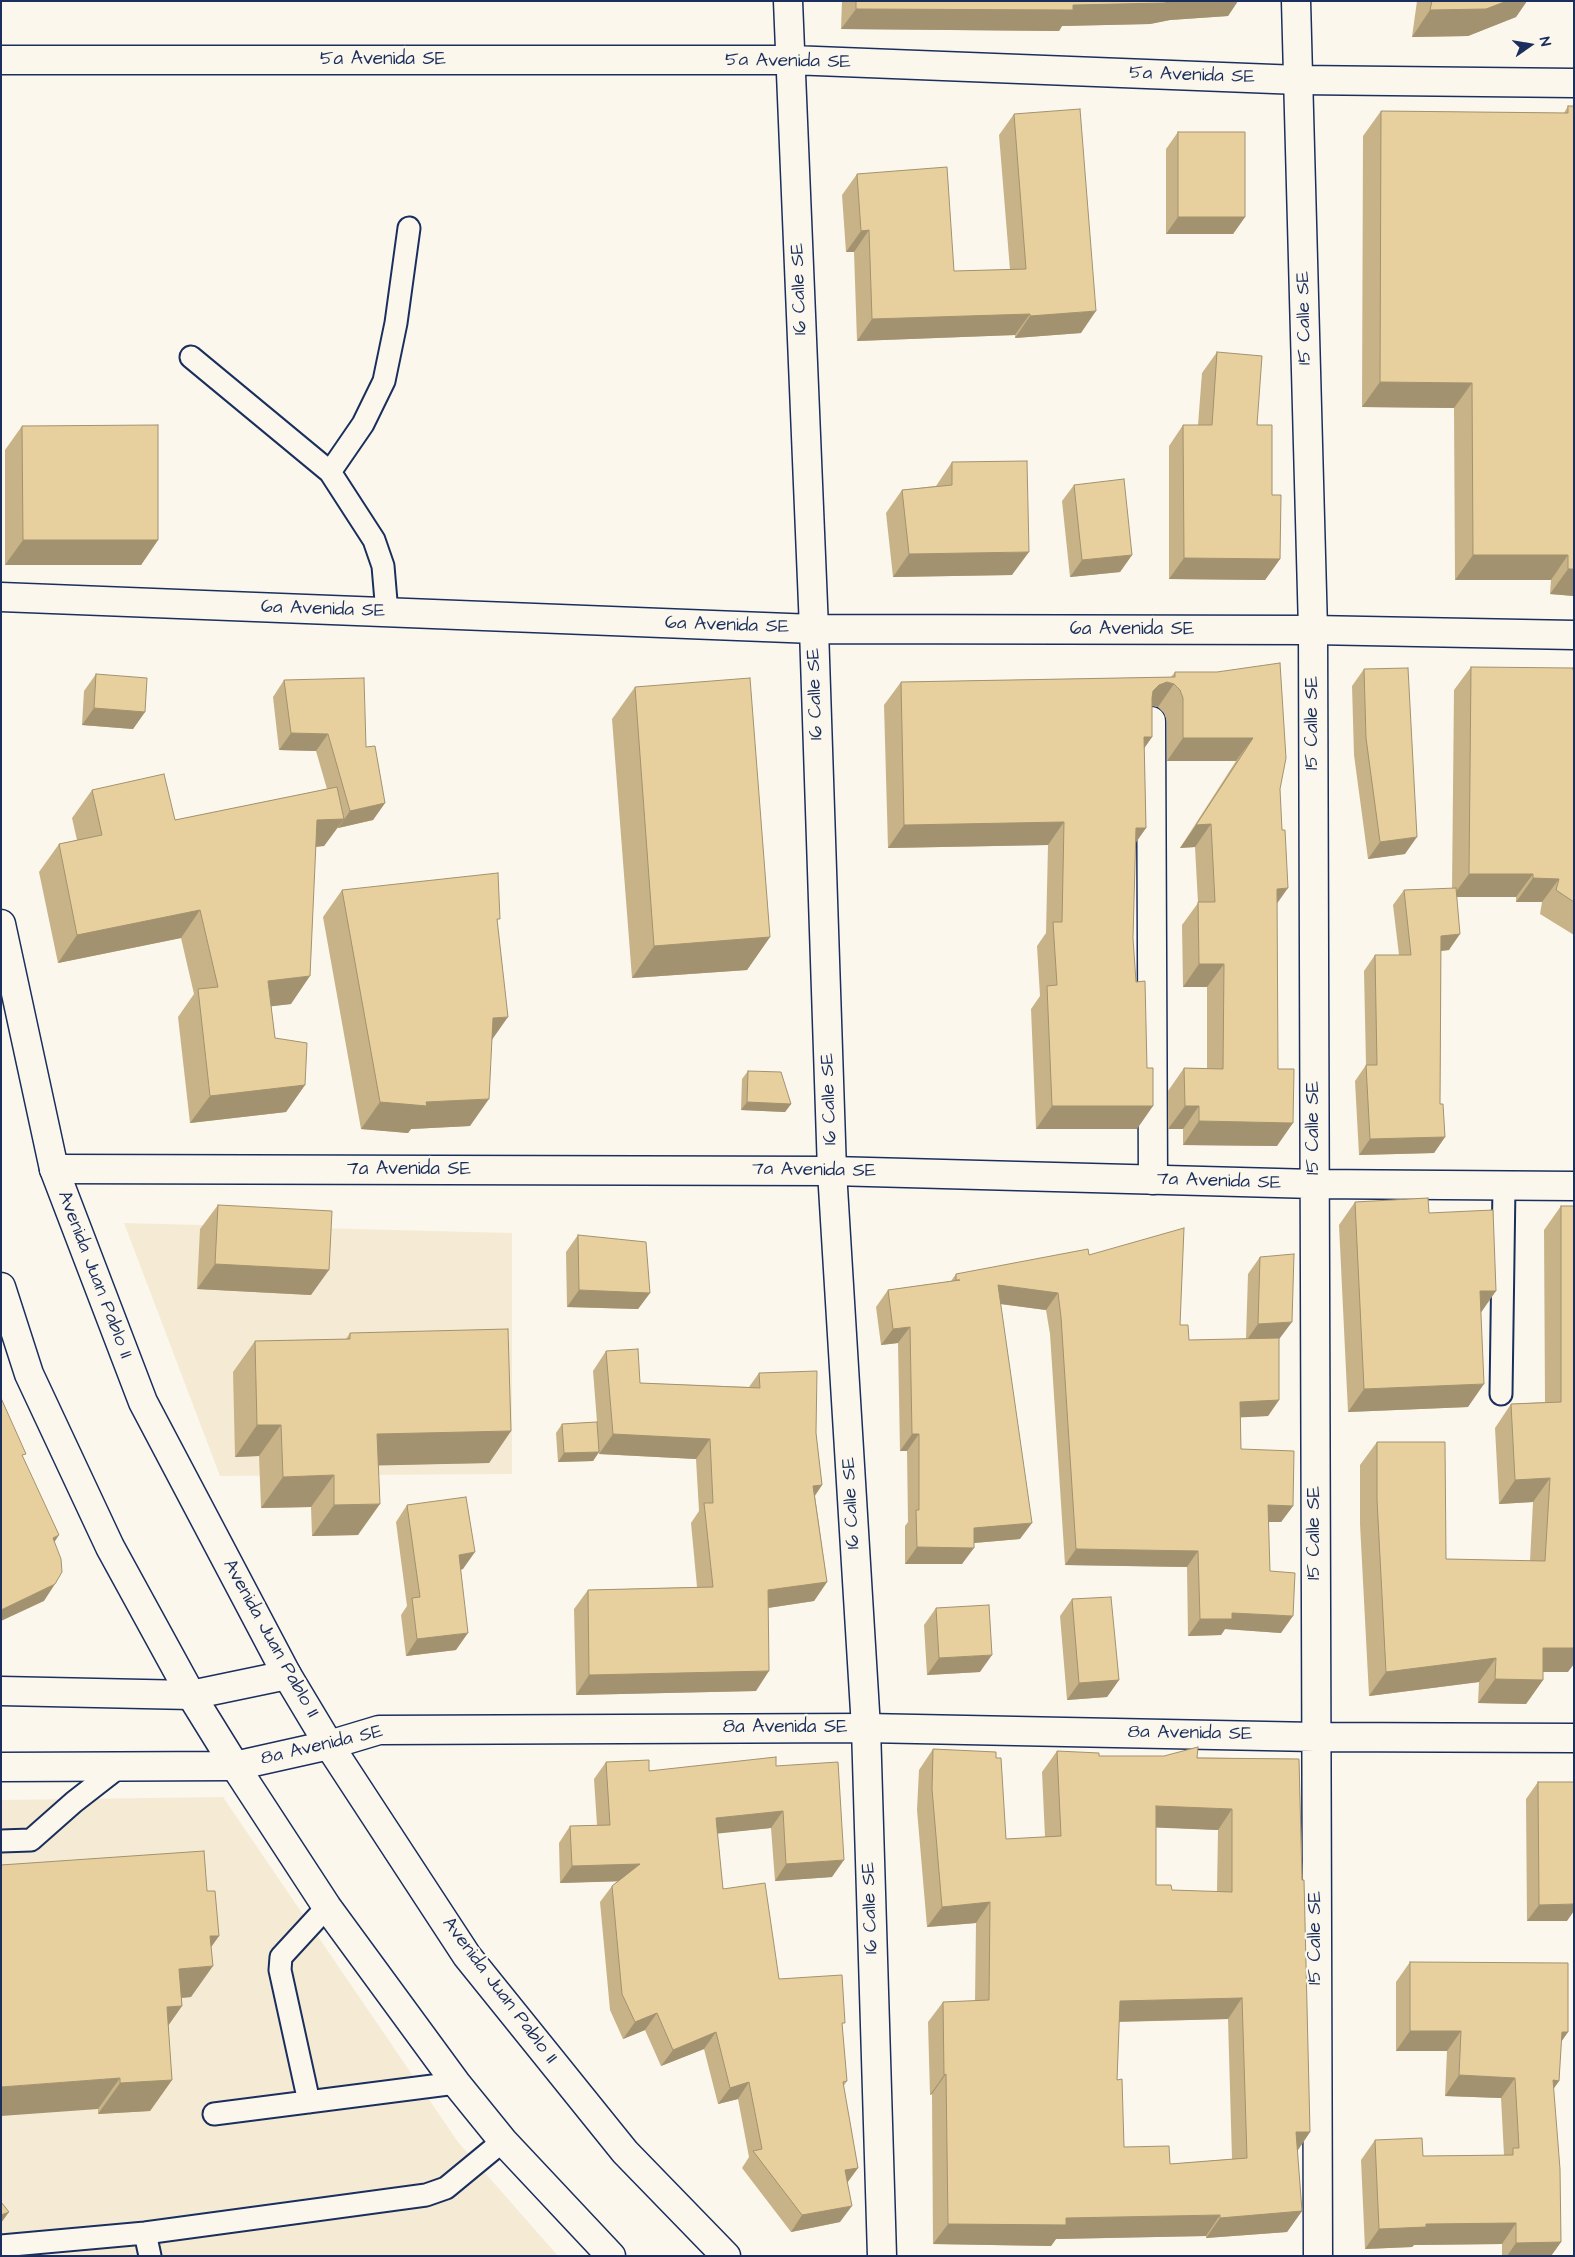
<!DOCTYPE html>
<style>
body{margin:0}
#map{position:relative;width:1575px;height:2257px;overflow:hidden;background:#fbf7ec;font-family:"Architects Daughter",sans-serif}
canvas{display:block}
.frame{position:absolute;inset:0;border:2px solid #1b2f5e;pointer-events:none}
.north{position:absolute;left:1505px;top:20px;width:50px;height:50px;-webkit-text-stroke:4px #fbf7ec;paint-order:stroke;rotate:77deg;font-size:14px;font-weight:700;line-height:20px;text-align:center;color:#1b2f5e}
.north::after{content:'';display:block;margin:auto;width:18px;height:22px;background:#1b2f5e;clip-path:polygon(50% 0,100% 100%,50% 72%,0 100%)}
</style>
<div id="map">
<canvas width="1575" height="2257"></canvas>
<div class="frame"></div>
<div class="north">N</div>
</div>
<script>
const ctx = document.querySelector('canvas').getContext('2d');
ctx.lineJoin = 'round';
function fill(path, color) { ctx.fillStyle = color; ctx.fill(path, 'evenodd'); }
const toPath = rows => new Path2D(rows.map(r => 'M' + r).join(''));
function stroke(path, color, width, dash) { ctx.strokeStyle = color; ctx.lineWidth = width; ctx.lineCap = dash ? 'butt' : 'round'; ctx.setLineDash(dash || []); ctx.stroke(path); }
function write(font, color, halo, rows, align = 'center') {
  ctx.font = font + ' "Architects Daughter",sans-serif'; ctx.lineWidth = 4.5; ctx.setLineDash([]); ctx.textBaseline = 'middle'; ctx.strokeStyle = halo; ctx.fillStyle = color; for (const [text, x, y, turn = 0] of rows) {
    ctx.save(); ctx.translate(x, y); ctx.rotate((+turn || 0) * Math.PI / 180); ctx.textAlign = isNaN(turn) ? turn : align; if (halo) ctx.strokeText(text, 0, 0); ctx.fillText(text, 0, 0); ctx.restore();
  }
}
const built = toPath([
 [124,1223,512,1233,512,1474,220,1476],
 [223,1797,458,2142,558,2256,1,2256,1,1800]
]);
const lane = toPath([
 [191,357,330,472,374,540,383,566,387,613],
 [330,472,363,424,384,381,396,323,409,228],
 [1501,1394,1504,1186],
 [1,1841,31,1840,74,1802,119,1767],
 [309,2102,280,1970,281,1957,327,1907],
 [214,2114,456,2083],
 [145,2233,150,2256],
 [1,2246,145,2233,426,2195,446,2188,503,2141]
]);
const street = toPath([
 [788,1,814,629,832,1171,866,1728,882,2256],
 [1,60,791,60,1299,80,1574,83],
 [1,597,814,629,1313,630,1574,635],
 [1151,721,1153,1180]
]);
const secondary = toPath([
 [1296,1,1313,630,1318,2256],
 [54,1169,832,1171,1314,1184,1574,1186],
 [1,1691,191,1695,287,1675],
 [1,1767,235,1766,329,1745,379,1730,866,1728,1315,1737,1574,1738]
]);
const highway = toPath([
 [1,924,54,1169,143,1402,287,1675,329,1745,467,1956,625,2152,726,2256],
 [1,1287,29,1374,110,1547,191,1695,235,1766,327,1907,456,2083,503,2141,611,2256]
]);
const wall = toPath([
 [842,1,1238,1,1228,16,1170,20,1150,24,1062,26,1059,31,841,29],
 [1417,1,1527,1,1516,17,1468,36,1412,37],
 [1568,106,1574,106,1574,596,1550,594,1551,580,1455,580,1454,408,1362,407,1363,136,1381,111,1564,113],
 [1014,114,1081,333,1015,338,1015,335,857,341,854,252,846,252,842,195,857,174,954,271,1010,270,999,135],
 [1178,132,1245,217,1233,234,1166,234,1166,149],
 [1217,352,1257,425,1272,495,1280,559,1265,580,1169,579,1169,446,1183,425,1198,425,1202,373],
 [22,426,158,540,141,565,5,565,5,450],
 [952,462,1012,575,893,577,886,513,902,490,936,486],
 [1074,485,1132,555,1120,572,1070,577,1062,501],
 [1471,667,1574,670,1574,935,1540,914,1542,902,1516,902,1516,897,1456,897,1449,950,1441,951,1440,1104,1445,1137,1434,1153,1359,1155,1355,1081,1366,1065,1364,971,1375,955,1399,955,1393,905,1404,890,1452,889,1454,690],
 [1364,669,1405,854,1368,859,1354,755,1352,686],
 [1175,672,1217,672,1280,789,1277,904,1277,1146,1183,1145,1183,1129,1168,1129,1168,1091,1184,1068,1207,1068,1207,987,1183,987,1182,925,1198,903,1195,847,1180,848,1236,761,1167,761,1167,721,1164,713,1158,707,1152,706,1152,737,1144,748,1146,828,1135,843,1133,938,1137,1129,1036,1129,1031,1009,1040,996,1037,946,1046,933,1048,845,888,848,884,705,901,682,1171,677],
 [96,674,145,712,133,729,82,725,84,691],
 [284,680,366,747,385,803,373,820,338,828,338,827,324,846,316,847,291,1004,271,1006,275,1038,305,1085,286,1112,190,1123,178,1017,194,994,181,938,58,963,39,872,59,844,77,840,72,818,92,790,175,820,327,789,316,751,279,750,273,697],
 [635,687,770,937,747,970,632,978,612,719],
 [342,890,497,923,492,1040,470,1126,411,1129,408,1133,361,1129,323,917],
 [748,1071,791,1104,785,1112,741,1110,742,1079],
 [1355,1202,1429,1213,1481,1312,1468,1407,1348,1412,1339,1225],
 [218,1205,311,1295,197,1289,200,1229],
 [1561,1206,1568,1672,1543,1672,1543,1680,1526,1704,1478,1703,1479,1682,1369,1696,1360,1524,1360,1465,1377,1442,1446,1559,1530,1561,1533,1502,1499,1504,1495,1428,1511,1404,1545,1402,1544,1230],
 [578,1235,650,1293,638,1309,567,1307,566,1252],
 [1089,1255,1180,1325,1189,1340,1246,1339,1248,1274,1260,1257,1280,1338,1279,1339,1279,1400,1268,1416,1241,1417,1241,1449,1293,1506,1281,1522,1268,1522,1270,1571,1281,1633,1225,1629,1221,1635,1188,1636,1187,1567,1065,1565,1050,1334,1046,1310,1000,1304,1020,1539,974,1543,962,1564,905,1564,905,1526,908,1522,907,1451,900,1451,898,1343,881,1345,876,1307,888,1290,951,1281,956,1274],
 [350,1333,511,1431,489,1463,379,1465,358,1535,312,1536,311,1507,261,1508,259,1456,235,1457,233,1372,255,1341,346,1339],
 [606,1351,640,1383,749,1387,759,1373,816,1433,822,1485,815,1496,827,1582,814,1601,768,1608,756,1691,576,1695,574,1609,588,1590,697,1587,691,1523,699,1511,696,1459,599,1454,598,1442,599,1452,593,1461,558,1462,556,1433,562,1424,597,1422,593,1371],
 [407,1505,463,1569,460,1570,456,1650,406,1656,401,1615,407,1606,396,1522],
 [1072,1599,1119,1680,1107,1697,1067,1700,1060,1616],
 [936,1608,980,1672,927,1675,924,1625],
 [933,1749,996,1758,1006,1839,1045,1837,1042,1772,1057,1751,1099,1756,1299,1759,1310,2132,1297,2151,1302,2211,1287,2232,1206,2238,1206,2236,1056,2239,1051,2246,933,2244,932,2094,930,2095,928,2022,943,2002,975,2001,976,1923,927,1927,917,1810,919,1770],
 [1156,1827,1218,1830,1217,1892,1172,1890,1156,1885],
 [1228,2019,1232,2159,1170,2164,1124,2147,1117,2080,1119,2022],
 [606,1762,649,1771,776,1766,832,1877,775,1881,771,1828,717,1833,723,1889,779,1979,842,2028,847,2081,843,2087,858,2168,848,2182,840,2222,791,2232,742,2168,749,2157,738,2099,718,2104,704,2049,661,2066,645,2030,623,2039,610,2010,600,1902,612,1886,618,1881,560,1883,559,1843,570,1826,597,1825,594,1779],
 [1538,1782,1567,1921,1527,1921,1526,1799],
 [207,1891,219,1936,211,1946,191,1997,181,1998,182,2006,168,2026,172,2080,150,2111,98,2114,98,2109],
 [1410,1962,1568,2032,1561,2042,1559,2081,1553,2089,1561,2242,1551,2256,1502,2256,1502,2244,1414,2245,1412,2247,1365,2249,1361,2160,1375,2140,1423,2156,1504,2155,1501,2098,1445,2096,1447,2051,1396,2051,1396,1982]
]);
const shadedWall = toPath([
 [1174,1,1238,1,1228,16,1170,20,1150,24,1062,26,1059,31,841,29,856,9,1073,5],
 [1507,1,1527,1,1516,17,1468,36,1412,37,1430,10],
 [1178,217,1245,217,1233,234,1166,234],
 [869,230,854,252,846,252,861,231],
 [1096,311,1081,333,1015,338,1030,316],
 [1030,314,1015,335,857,341,872,319],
 [1380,382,1472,383,1454,408,1362,407],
 [23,540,158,540,141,565,5,565],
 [1029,552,1012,575,893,577,909,554],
 [1132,555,1120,572,1070,577,1082,560],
 [1473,555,1568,555,1551,580,1455,580],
 [1184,558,1280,559,1265,580,1169,579],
 [1568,569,1574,569,1574,596,1550,594],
 [1167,682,1174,684,1158,707,1150,705,1143,708,1153,691,1159,685],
 [94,708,145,712,133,729,82,725],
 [291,733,328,734,316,751,279,750],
 [1144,737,1152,737,1136,760],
 [1183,738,1253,738,1236,761,1167,761],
 [385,803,373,820,338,828,350,811],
 [344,819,324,846,298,848,317,820],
 [1064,822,1048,845,888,848,904,825],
 [1211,824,1195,847,1180,848,1196,825],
 [1136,828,1146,828,1130,851],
 [1417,837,1405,854,1368,859,1380,842],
 [1469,874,1533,874,1516,897,1452,897],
 [1533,878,1559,879,1542,902,1516,902],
 [1288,888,1271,912,1277,889],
 [200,910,181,938,58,963,77,935],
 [1460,934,1449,950,1430,952,1441,936],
 [770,937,747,970,632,978,654,946],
 [1199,964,1224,964,1207,987,1183,987],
 [310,976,291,1004,249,1009,268,981],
 [508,1017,489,1044,493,1018],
 [305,1085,286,1112,190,1123,210,1096],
 [489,1099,470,1126,411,1129,408,1133,361,1129,380,1102,426,1102],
 [747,1102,791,1104,785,1112,741,1110],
 [1052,1106,1153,1106,1137,1129,1036,1129],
 [1185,1106,1199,1106,1183,1129,1168,1129],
 [1199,1121,1293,1123,1277,1146,1183,1145],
 [1445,1137,1434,1153,1359,1155,1370,1139],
 [215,1264,329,1270,311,1295,197,1289],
 [998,1285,1058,1293,1046,1310,986,1302],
 [579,1290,650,1293,638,1309,567,1307],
 [1480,1291,1496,1291,1480,1314],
 [1292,1322,1280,1338,1246,1341,1258,1324],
 [910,1327,898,1343,881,1345,893,1329],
 [1484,1384,1468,1407,1348,1412,1364,1389],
 [1279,1400,1268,1416,1229,1418,1240,1402],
 [257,1425,281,1425,259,1456,235,1457],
 [511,1431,489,1463,355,1466,377,1434],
 [613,1434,710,1439,696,1459,599,1454],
 [912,1434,919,1434,907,1451,900,1451],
 [599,1452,593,1461,558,1462,564,1453],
 [334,1475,311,1507,261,1508,283,1477],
 [1550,1478,1533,1502,1499,1504,1515,1480],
 [822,1485,808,1505,813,1486],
 [380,1504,358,1535,312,1536,334,1505],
 [1268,1505,1293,1506,1281,1522,1256,1522],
 [1032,1523,1020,1539,962,1544,974,1528],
 [59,1535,48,1552,53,1538],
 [917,1547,974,1548,962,1564,905,1564],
 [1076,1549,1198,1551,1187,1567,1065,1565],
 [475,1552,463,1569,447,1572,459,1555],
 [827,1582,814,1601,754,1610,768,1590],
 [55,1584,44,1601,1,1621,1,1610],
 [1232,1613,1293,1616,1281,1633,1225,1629,1221,1635,1188,1636,1200,1619],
 [468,1633,456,1650,406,1656,417,1639],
 [1543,1648,1574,1648,1574,1664,1568,1672,1526,1672],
 [992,1655,980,1672,927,1675,939,1658],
 [1496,1658,1479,1682,1369,1696,1386,1672],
 [769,1671,756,1691,576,1695,589,1675],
 [1495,1679,1543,1680,1526,1704,1478,1703],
 [1119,1680,1107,1697,1067,1700,1079,1683],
 [1156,1806,1232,1809,1218,1830,1141,1827],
 [783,1811,771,1828,704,1835,716,1818],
 [844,1860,832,1877,775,1881,786,1864],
 [640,1864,629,1881,560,1883,572,1866],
 [990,1902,976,1923,927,1927,942,1907],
 [1574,1904,1574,1911,1567,1921,1527,1921,1539,1905],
 [210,1936,219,1936,197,1967],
 [213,1966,191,1997,157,2000,179,1969],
 [1242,1998,1228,2019,1105,2022,1120,2001],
 [182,2006,160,2037,167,2007],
 [657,2013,645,2030,623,2039,635,2022],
 [1410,2031,1461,2031,1447,2051,1396,2051],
 [716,2032,704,2049,661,2066,673,2050],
 [1562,2032,1568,2032,1554,2052],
 [946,2074,932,2094,930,2095,944,2075],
 [1459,2075,1515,2078,1501,2098,1445,2096],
 [120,2078,98,2109,1,2116,1,2087],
 [172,2080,150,2111,98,2114,120,2083],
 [1553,2080,1559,2081,1545,2101],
 [749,2082,738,2099,718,2104,730,2088],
 [1296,2132,1310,2132,1296,2153],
 [858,2168,846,2184,845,2170],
 [852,2206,840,2222,791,2232,802,2215],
 [1302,2211,1287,2232,1206,2238,1220,2218],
 [9,2212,1,2223,1,2215],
 [1220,2215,1206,2236,1056,2239,1051,2246,933,2244,948,2224,1066,2218],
 [1516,2223,1502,2244,1414,2245,1412,2247,1365,2249,1379,2229,1426,2224],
 [1561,2242,1551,2256,1507,2256,1516,2243]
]);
const building = toPath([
 [856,1,1174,1,1164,3,1073,5,1073,10,856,9,856,1],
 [1432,1,1507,1,1486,9,1430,10,1432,1],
 [1568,106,1574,106,1574,569,1568,569,1568,555,1473,555,1472,383,1380,382,1381,111,1568,113,1568,106],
 [1080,109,1096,311,1030,316,1030,314,872,319,869,230,861,231,857,174,947,167,954,271,1026,269,1014,114,1080,109],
 [1178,132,1245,132,1245,217,1178,217,1178,132],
 [1217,352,1262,356,1257,425,1272,425,1272,495,1281,495,1280,559,1184,558,1183,425,1212,425,1217,352],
 [158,425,158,540,23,540,22,426,158,425],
 [1027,461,1029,552,909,554,902,490,952,485,952,462,1027,461],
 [1124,479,1132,555,1082,560,1074,485,1124,479],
 [1280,663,1286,758,1280,789,1282,830,1285,830,1288,888,1277,889,1278,1069,1294,1069,1293,1123,1199,1121,1199,1106,1185,1106,1184,1068,1223,1069,1224,964,1199,964,1198,902,1215,902,1211,824,1196,825,1253,738,1183,738,1183,698,1180,690,1174,684,1167,682,1159,685,1153,691,1152,698,1152,737,1144,737,1146,828,1136,828,1133,938,1136,982,1145,981,1147,1068,1153,1068,1153,1106,1052,1106,1047,986,1057,985,1053,922,1062,922,1064,822,904,825,901,682,1175,677,1175,672,1217,672,1280,663],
 [1471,667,1573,668,1573,670,1574,670,1574,902,1556,890,1559,879,1533,878,1533,874,1469,874,1471,667],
 [1408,668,1417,837,1380,842,1366,738,1364,669,1408,668],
 [96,674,147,678,145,712,94,708,96,674],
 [364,678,366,747,375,746,385,803,350,811,328,734,291,733,284,680,364,678],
 [750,678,770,937,654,946,635,687,750,678],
 [164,774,175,820,337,787,344,819,317,820,310,976,268,981,275,1038,307,1043,305,1085,210,1096,198,989,218,987,200,910,77,935,59,844,102,835,92,790,164,774],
 [498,873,500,919,497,919,508,1017,493,1018,489,1099,426,1102,427,1106,380,1102,342,890,498,873],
 [1456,888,1460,934,1441,936,1440,1104,1443,1104,1445,1137,1370,1139,1366,1065,1377,1065,1375,955,1411,955,1404,890,1456,888],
 [748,1071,781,1072,791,1104,747,1102,748,1071],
 [1428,1198,1429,1213,1493,1210,1496,1291,1480,1291,1484,1384,1364,1389,1355,1202,1428,1198],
 [218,1205,332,1211,329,1270,215,1264,218,1205],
 [1561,1206,1574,1206,1574,1648,1543,1648,1543,1680,1495,1679,1496,1658,1386,1672,1377,1500,1377,1442,1445,1442,1446,1559,1545,1561,1550,1478,1515,1480,1511,1404,1561,1402,1561,1206],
 [1184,1228,1180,1325,1188,1325,1189,1340,1279,1338,1279,1400,1240,1402,1241,1449,1294,1451,1293,1506,1268,1505,1270,1571,1295,1573,1293,1616,1232,1613,1232,1619,1200,1619,1198,1551,1076,1549,1061,1317,1058,1293,998,1285,1032,1523,974,1528,974,1548,917,1547,916,1510,919,1510,919,1434,912,1434,910,1327,893,1329,888,1290,960,1280,956,1280,956,1274,1088,1249,1089,1255,1184,1228],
 [578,1235,646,1242,650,1293,579,1290,578,1235],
 [1294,1254,1292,1322,1258,1324,1260,1257,1294,1254],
 [508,1329,511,1431,377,1434,380,1504,334,1505,334,1475,283,1477,281,1425,257,1425,255,1341,350,1339,350,1333,508,1329],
 [638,1349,640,1383,760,1388,759,1373,817,1371,816,1433,822,1485,813,1486,827,1582,768,1590,769,1671,589,1675,588,1590,713,1587,704,1503,713,1503,710,1439,613,1434,606,1351,638,1349],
 [1,1398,26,1454,22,1455,59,1535,53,1538,61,1559,62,1572,55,1584,1,1610,1,1398],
 [597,1422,599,1452,564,1453,562,1424,597,1422],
 [466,1497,475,1552,459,1555,468,1633,417,1639,412,1598,420,1597,407,1505,466,1497],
 [1111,1597,1119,1680,1079,1683,1072,1599,1111,1597],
 [989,1605,992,1655,939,1658,936,1608,989,1605],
 [1198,1747,1197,1758,1299,1759,1302,1880,1304,1880,1310,2132,1296,2132,1302,2211,1220,2218,1220,2215,1066,2218,1066,2225,948,2224,946,2074,944,2075,943,2002,989,2000,990,1902,942,1907,932,1789,933,1749,996,1752,996,1758,1001,1758,1006,1839,1061,1836,1057,1751,1099,1753,1099,1756,1164,1756,1198,1747],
 [1156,1806,1232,1809,1232,1892,1172,1890,1171,1885,1156,1885,1156,1806],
 [1242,1998,1247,2158,1170,2164,1169,2146,1124,2147,1122,2079,1117,2080,1120,2001,1242,1998],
 [776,1757,776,1766,838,1762,844,1860,786,1864,783,1811,716,1818,723,1889,765,1883,779,1979,842,1975,845,2023,842,2023,847,2081,843,2082,858,2168,845,2170,852,2206,802,2215,753,2151,762,2149,749,2082,730,2088,716,2032,673,2050,657,2013,635,2022,622,1994,612,1886,640,1864,572,1866,570,1826,610,1825,606,1762,649,1760,649,1771,776,1757],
 [1538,1782,1574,1782,1574,1904,1539,1905,1538,1782],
 [204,1851,207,1891,215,1891,219,1936,210,1936,213,1966,179,1969,182,2006,167,2007,172,2080,120,2083,120,2078,1,2087,1,1865,204,1851],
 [1410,1962,1568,1963,1568,2032,1562,2032,1559,2081,1553,2080,1560,2169,1561,2242,1516,2243,1516,2223,1426,2224,1426,2227,1379,2229,1375,2140,1422,2138,1423,2156,1513,2155,1513,2148,1519,2148,1515,2078,1459,2075,1461,2031,1410,2031,1410,1962],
 [1,2202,9,2212,1,2215,1,2202]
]);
const streetNames = [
 ["5a Avenida SE",383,60],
 ["5a Avenida SE",788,62,1],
 ["5a Avenida SE",1192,76,2],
 ["16 Calle SE",800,289,-92],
 ["15 Calle SE",1305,318,-91],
 ["6a Avenida SE",323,610,2],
 ["6a Avenida SE",727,626,2],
 ["6a Avenida SE",1132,630],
 ["16 Calle SE",816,694,-92],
 ["15 Calle SE",1313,723,-90],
 ["16 Calle SE",830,1099,-92],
 ["15 Calle SE",1314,1128,-90],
 ["7a Avenida SE",409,1170],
 ["7a Avenida SE",814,1171,1],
 ["7a Avenida SE",1219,1182,2],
 ["Avenida Juan Pablo II",94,1275,69],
 ["16 Calle SE",852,1503,-93],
 ["15 Calle SE",1315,1533,-90],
 ["Avenida Juan Pablo II",270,1639,61],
 ["8a Avenida SE",785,1728],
 ["8a Avenida SE",1190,1734,1],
 ["8a Avenida SE",322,1746,-13],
 ["16 Calle SE",871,1908,-92],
 ["15 Calle SE",1316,1938,-90],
 ["Avenida Juan Pablo II",499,1991,53]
];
fill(built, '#f5ebd5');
stroke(lane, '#1b2f5e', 25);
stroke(street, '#1b2f5e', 31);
stroke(secondary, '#1b2f5e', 31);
stroke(highway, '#1b2f5e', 31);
stroke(lane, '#fbf7ec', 21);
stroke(street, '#fbf7ec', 28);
stroke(secondary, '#fbf7ec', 28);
stroke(highway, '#fbf7ec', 28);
fill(wall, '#c8b388');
fill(shadedWall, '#a2926f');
fill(building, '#e8d09e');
stroke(building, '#a2926f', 1);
write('19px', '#1b2f5e', '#fbf7ec', streetNames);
</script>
